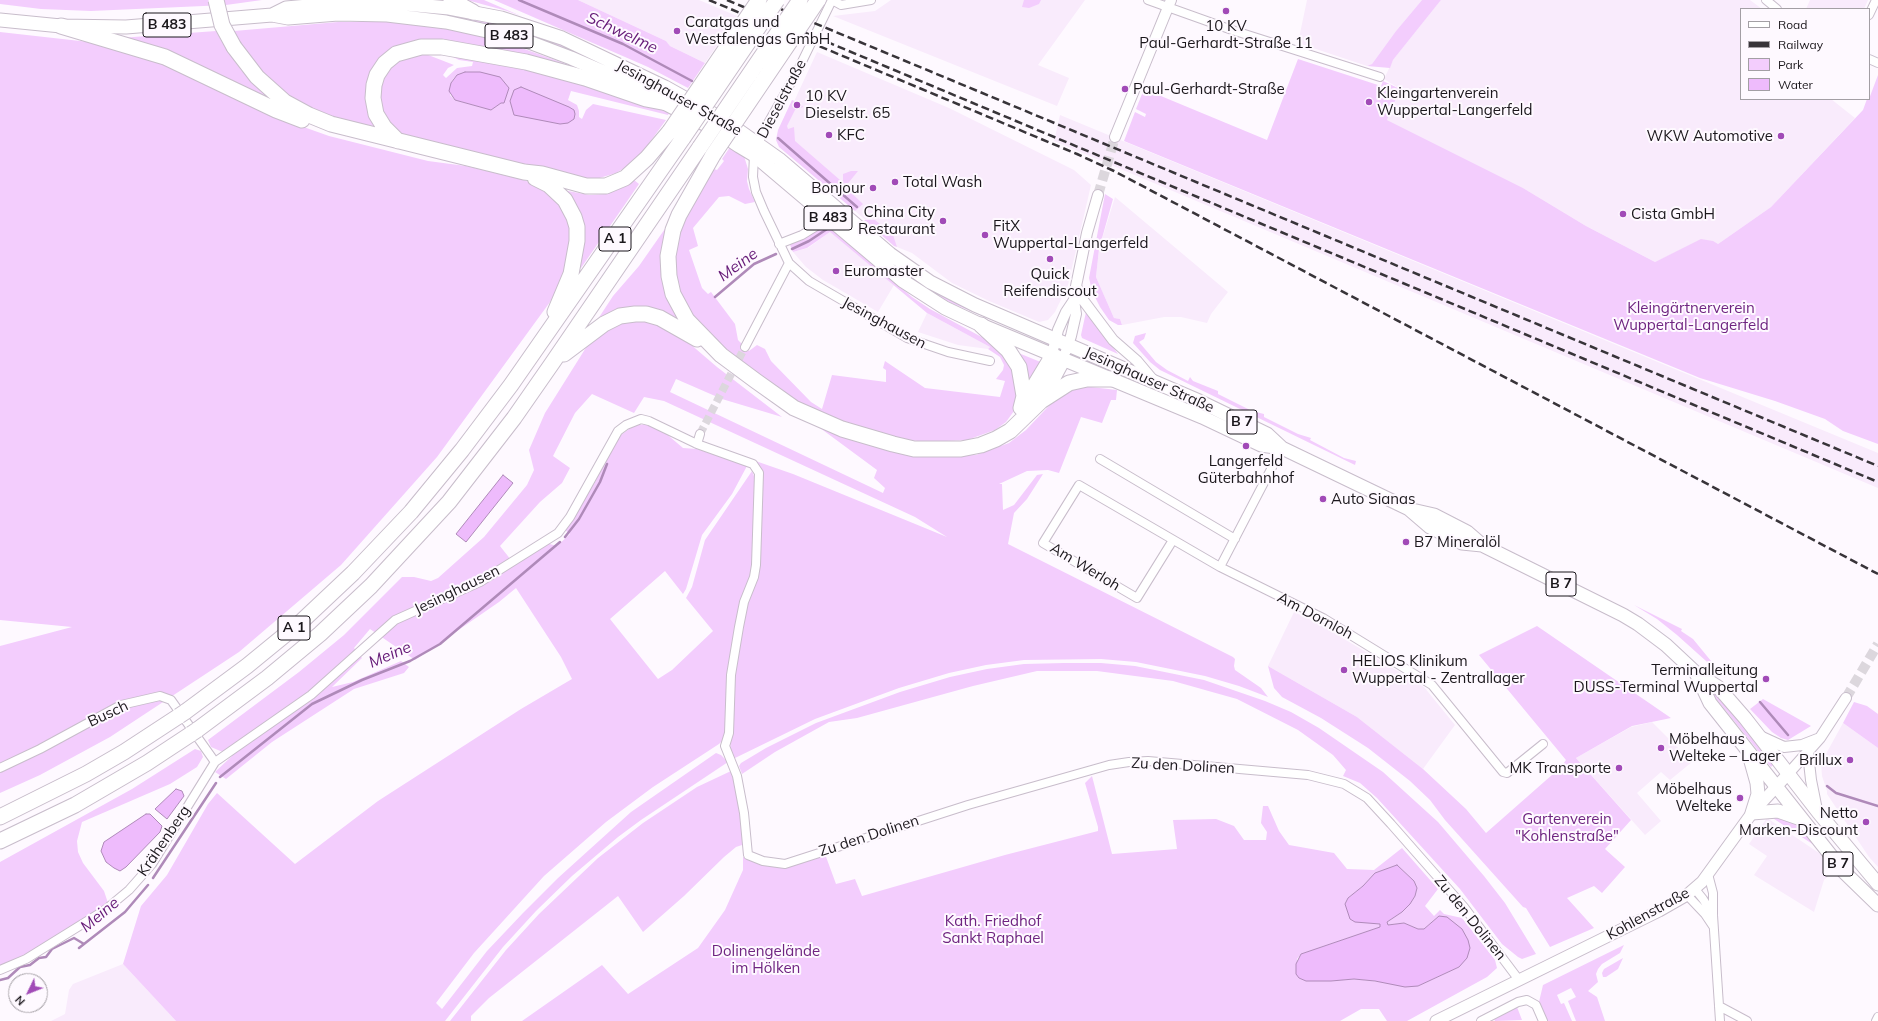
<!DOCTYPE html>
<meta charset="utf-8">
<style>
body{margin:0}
#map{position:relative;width:1878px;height:1021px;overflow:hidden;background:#fef9ff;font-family:Mulish,sans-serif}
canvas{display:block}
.legend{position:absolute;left:1740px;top:8px;width:130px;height:92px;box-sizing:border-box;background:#fef9ff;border:1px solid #a39fa4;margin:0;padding:5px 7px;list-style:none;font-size:12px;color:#1b171c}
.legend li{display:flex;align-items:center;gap:8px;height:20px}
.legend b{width:20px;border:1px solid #a39fa4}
.north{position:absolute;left:8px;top:973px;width:40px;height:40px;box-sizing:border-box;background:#fef9ff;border:1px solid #a39fa4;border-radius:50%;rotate:227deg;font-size:11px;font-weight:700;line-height:16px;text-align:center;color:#1b171c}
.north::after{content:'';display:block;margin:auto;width:14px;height:18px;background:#a14ab7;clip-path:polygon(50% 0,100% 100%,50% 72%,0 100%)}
</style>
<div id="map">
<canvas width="1878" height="1021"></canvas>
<ul class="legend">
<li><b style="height:5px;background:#fff"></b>Road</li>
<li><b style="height:5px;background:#383439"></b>Railway</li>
<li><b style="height:11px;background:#f3cdfd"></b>Park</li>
<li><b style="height:11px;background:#eebbfc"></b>Water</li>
</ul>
<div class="north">N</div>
</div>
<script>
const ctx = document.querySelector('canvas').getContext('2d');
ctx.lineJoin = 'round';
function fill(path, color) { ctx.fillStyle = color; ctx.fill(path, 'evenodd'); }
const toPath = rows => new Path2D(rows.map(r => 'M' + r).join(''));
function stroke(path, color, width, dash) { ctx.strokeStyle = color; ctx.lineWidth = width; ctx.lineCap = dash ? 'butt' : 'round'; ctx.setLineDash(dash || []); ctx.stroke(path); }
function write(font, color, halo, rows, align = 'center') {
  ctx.font = font + ' Mulish,sans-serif'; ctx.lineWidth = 4; ctx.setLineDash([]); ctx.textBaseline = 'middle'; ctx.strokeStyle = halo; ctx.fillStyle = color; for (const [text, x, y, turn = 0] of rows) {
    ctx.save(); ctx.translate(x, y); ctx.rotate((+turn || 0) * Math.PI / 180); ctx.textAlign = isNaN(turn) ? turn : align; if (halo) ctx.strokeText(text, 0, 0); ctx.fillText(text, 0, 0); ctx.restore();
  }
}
const built = toPath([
 [578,0,699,0,737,16,705,63,670,46,666,41],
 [891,0,1085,0,1038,65,1069,78,1057,106,833,16,875,11],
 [1307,0,1422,0,1396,31,1372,64,1367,66,1298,43],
 [1441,0,1750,0,1762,9,1741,9,1741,99,1831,99,1855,118,1771,207,1718,244,1701,240,1655,262,1586,226,1523,188,1387,120,1400,89,1384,79,1393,60],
 [1810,0,1868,0,1864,9,1806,9],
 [817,52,949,108,1074,170,1091,185,1068,285,1055,312,1048,320,1039,322,989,301,952,283,912,253,897,247,855,211,860,206,778,136],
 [1060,115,1878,453,1878,488,1054,141],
 [1115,197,1228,292,1211,314,1207,323,1181,317,1164,317,1122,325,1120,319,1114,318,1096,277,1099,249],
 [830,232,894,285,878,312,823,280,806,267,793,252,808,248],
 [927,313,990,347,988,349,958,345,918,332],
 [1294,612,1321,625,1424,687,1455,725,1423,769,1357,717,1268,666],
 [1652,722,1692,762,1670,780,1661,772,1637,793,1661,821,1645,835,1576,758,1631,727],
 [1843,723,1878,748,1878,867,1869,857,1827,794,1827,791,1822,776,1821,763],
 [1767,818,1819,853,1834,871,1824,880,1814,912,1754,875,1767,856,1749,844],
 [123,964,176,1021,51,1021,65,1014,69,990,73,984]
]);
const green = toPath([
 [0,0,262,0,226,5,91,11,41,9,0,4],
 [467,0,484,0,521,16,507,11],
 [494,0,578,0,666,41,670,46,705,63,688,88,648,67],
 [1024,0,1041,0,1039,4,1029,8,1022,7],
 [1422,0,1441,0,1393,60,1390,68,1367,66,1372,64,1396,31],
 [423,9,493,21,568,47,679,100,677,103,529,37,299,12],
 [338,22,409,22,456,29,491,37,608,79,447,43,379,65,373,128,329,120,291,100,265,76,243,49,234,31],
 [216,31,226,49,241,70,272,100,120,38],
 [0,32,89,42,147,56,284,120,329,136,428,161,466,166,524,180,538,186,549,193,567,214,573,236,564,277,550,302,437,457,341,565,239,652,110,737,40,775,0,793,0,646,72,627,0,620],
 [423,53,454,65,448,68,443,75,446,78,457,68,472,66,473,62,459,60,445,53,553,75,637,101,669,113,668,115,571,91,568,100,577,105,579,111,579,117,582,119,586,110,593,104,666,120,647,146,648,148,626,167,616,173,593,180,581,180,406,137,397,132,382,113,379,87,386,73,396,62,404,58],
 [465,72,506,86,509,88,501,103,491,110,455,100,450,95,451,83,454,78],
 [1298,59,1381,86,1383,81,1400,89,1387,120,1523,188,1586,226,1655,262,1701,239,1713,241,1718,244,1771,207,1863,110,1867,99,1869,99,1878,75,1878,444,1843,431,1825,419,1775,401,1700,378,1124,141,1135,112,1145,117,1146,114,1136,109,1144,89,1267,140],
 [792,100,801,104,803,107,795,110,787,126,788,129,794,127,795,141,840,180,843,180,843,174,851,171,858,171,845,187,863,204,855,211,779,147,776,140,778,130],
 [730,147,744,156,748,169,747,181,749,189,755,202,745,204,729,196,719,197,693,228,698,246,689,250,702,288,708,294,711,292,735,324,738,340,749,351,757,345,765,349,771,361,811,402,822,409,832,375,886,382,886,370,883,368,885,361,925,388,1000,397,1005,381,996,379,1003,370,1004,365,1000,357,988,349,990,347,927,313,830,232,807,248,793,252,790,245,826,226,831,228,912,297,930,309,989,341,1012,363,1018,400,1014,411,1006,422,995,430,967,440,926,442,892,438,869,433,790,398,713,341,695,323,677,288,673,251,688,210,714,169,717,170,724,161,722,159],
 [634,180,639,184,581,268,580,267,563,190,589,195,606,194,624,187],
 [810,193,869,242,1042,340,951,303,912,280],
 [1105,194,1113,199,1099,249,1096,277,1114,318,1120,319,1122,325,1118,325,1109,320,1100,307,1092,291,1089,278],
 [864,220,875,220,893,235,897,247,894,246],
 [669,223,665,244,686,325,665,315,596,322,613,296,639,266],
 [1086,312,1113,347,1118,354,1082,338,1081,335],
 [648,321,682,337,717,367,782,417,722,399,676,379,670,392,883,493,885,488,874,478,877,470,816,425,856,440,916,457,976,455,1009,443,1026,430,1061,393,1091,384,1091,387,1117,390,1116,400,1111,400,1102,423,1081,417,1059,473,1048,470,1027,471,999,484,1002,484,1003,510,1014,505,1037,475,1043,474,1027,499,1014,513,1008,544,1233,657,1235,659,1234,666,1235,670,1261,688,1268,697,1239,686,1205,676,1136,662,1101,659,1024,660,986,665,949,673,899,688,815,719,733,759,730,753,733,681,746,603,756,577,762,471,747,458,793,474,947,537,915,517,664,401,644,397,634,413,592,394,575,413,553,456,570,468,562,483,540,502,500,546,511,560,546,543,557,546,570,534,565,530,594,484,617,438,633,426,645,424,654,427,663,431,683,448,697,449,747,466,732,494,702,535,686,589,683,594,665,571,610,619,658,679,672,670,713,631,686,598,692,587,705,540,752,471,756,481,752,572,743,598,727,726,723,740,719,744,653,787,606,822,544,876,474,953,436,1003,442,1009,487,951,523,913,558,878,631,812,716,753,721,755,728,762,641,820,618,837,572,876,536,911,503,947,445,1021,176,1021,123,964,141,906,167,875,208,804,217,793,295,864,378,801,521,709,572,679,561,657,516,588,499,602,415,660,370,629,354,648,362,658,332,687,353,682,401,661,409,667,404,673,354,689,272,742,226,779,215,772,232,756,211,747,208,740,299,672,344,635,402,577,414,577,431,581,438,578,484,537,527,485,534,470,529,450,545,413,587,346,615,325,626,322],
 [1146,333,1144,339,1139,342,1156,362,1167,370,1188,381,1190,377,1193,381,1218,391,1218,394,1252,411,1264,414,1264,417,1298,434,1311,438,1310,440,1344,458,1356,461,1355,465,1160,370,1150,362,1133,343,1135,336],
 [1016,352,1043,363,1029,385],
 [1081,359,1193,405,1267,439,1080,361],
 [1634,605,1682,629,1681,631,1693,639,1725,678,1677,635,1657,619],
 [1537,626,1671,718,1632,726,1576,758,1631,820,1605,849,1625,867,1602,893,1594,886,1567,898,1594,928,1550,947,1526,908,1523,907,1445,820,1430,800,1410,781,1368,748,1321,718,1282,697,1274,688,1268,666,1357,717,1423,769,1466,809,1486,833,1561,767,1566,760,1479,655],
 [1064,663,1101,663,1135,666,1204,680,1265,701,1291,712,1319,728,1383,772,1438,822,1484,876,1505,903,1536,954,1522,959,1518,957,1502,944,1460,889,1377,798,1360,783,1343,776,1346,770,1333,755,1298,730,1237,699,1173,681,1097,671,1037,671,973,686,857,718,829,722,775,752,742,774,739,766,741,763,766,748,816,723,900,692,950,677,987,669,1024,664],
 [1703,679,1775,763,1771,767,1702,681],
 [1763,699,1811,726,1788,740,1781,738,1772,732,1750,709],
 [1854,702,1867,706,1878,714,1878,748,1843,723],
 [195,749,201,751,203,757,197,767,170,784,82,822,77,841,78,852,83,863,104,891,108,903,23,956,0,966,0,862,132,789],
 [731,771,743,821,742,845,736,847,724,857,684,896,643,932,618,896,489,998,471,1016,471,1021,450,1021,506,950,539,914,598,858,643,823,697,787],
 [1092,776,1112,854,1177,849,1173,820,1216,819,1234,826,1244,840,1266,840,1267,832,1261,823,1263,806,1268,806,1279,831,1289,845,1334,853,1347,869,1374,870,1402,848,1438,889,1425,906,1434,916,1440,910,1444,914,1462,918,1495,960,1497,968,1487,977,1407,1021,1387,1021,1379,1009,1361,1009,1340,1021,522,1021,602,965,628,994,698,948,725,910,743,870,743,857,763,861,765,864,825,854,836,884,855,879,862,896,1005,855,1098,831,1098,827,1085,783],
 [1397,865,1414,881,1417,888,1415,896,1410,904,1402,912,1387,922,1388,925,1404,923,1418,929,1424,929,1439,916,1459,967,1418,986,1354,979,1331,981,1306,981,1299,978,1297,959,1301,954,1380,927,1380,924,1375,923,1345,904,1348,898,1363,886,1375,873],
 [1769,814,1796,824,1817,847,1768,815],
 [1624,945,1620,953,1602,964,1598,969,1596,974,1598,982,1588,991,1597,997,1605,1021,1576,1021,1568,1001,1576,997,1571,988,1557,995,1561,1004,1564,1003,1572,1021,1546,1021,1539,1002,1543,985],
 [1623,958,1618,969,1606,977,1603,977,1602,973,1604,969],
 [1517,1007,1522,1020,1495,1021,1494,1019]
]);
const water = toPath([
 [465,72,480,72,500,77,509,88,504,103,501,103,491,110,455,100,449,91,451,83,457,75,465,72],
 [521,87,569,107,574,110,575,114,574,119,568,123,560,124,514,115,510,101,514,90,521,87],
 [503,475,513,483,466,542,456,534,503,475],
 [176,789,182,791,184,796,167,819,155,809,176,789],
 [146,814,150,814,162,826,160,832,126,867,120,871,114,868,106,862,101,851,104,842,146,814],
 [1397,865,1414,881,1417,888,1415,896,1410,904,1402,912,1387,922,1388,925,1404,923,1418,929,1424,929,1439,916,1447,917,1462,929,1468,940,1470,948,1467,958,1459,967,1418,986,1405,987,1375,981,1354,979,1331,981,1306,981,1299,978,1296,974,1296,964,1301,954,1380,927,1380,924,1355,922,1350,919,1345,904,1348,898,1363,886,1375,873,1397,865]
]);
const stream = toPath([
 [519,0,623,44,692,81],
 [778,138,857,207],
 [792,249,809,241,827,229],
 [715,297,754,264,776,254],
 [565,537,579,519,600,482,607,464],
 [1760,702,1788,735],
 [220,777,312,704,362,680,410,661,440,644,560,542],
 [1827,786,1836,793,1878,806],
 [153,878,216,783],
 [79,948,84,944],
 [0,980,8,978,20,967,30,965,39,958,46,957,52,949,74,938,84,944,125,912,148,885]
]);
const minorTunnel = toPath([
 [700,434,745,347]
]);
const tertiaryTunnel = toPath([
 [1098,195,1115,137],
 [1846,698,1878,644]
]);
const minor = toPath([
 [832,0,797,72,763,132,754,155,753,177,756,192,764,211,789,263,809,281,907,338,948,352,990,361],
 [832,0,841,5,871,0],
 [1148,0,1232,30,1380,77],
 [1766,0,1777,9],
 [1869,15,1876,0],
 [1869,59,1878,63],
 [779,244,802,235,823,222,831,220],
 [745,347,789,263],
 [697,444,700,434],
 [1100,459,1235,539],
 [1173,540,1137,598,1043,543,1079,485,1220,567,1282,448],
 [1220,567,1323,618,1432,685,1503,772,1507,773,1543,744],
 [0,768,40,749,121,705,160,696,171,700,215,762],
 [1708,874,1713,893,1713,915,1720,1021],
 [1695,889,1703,899,1713,915],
 [1687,895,1705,914,1713,926],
 [0,970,26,959,105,910,129,890,152,864,215,762,311,695,395,620,480,582,558,533,570,517,618,431,626,425,641,419,649,421,697,444,753,464,759,473,756,565,754,577,744,602,739,627,731,675,729,733,725,746,737,776,744,813,748,855,763,861,785,864,968,805,1109,765,1129,762,1148,761,1308,775,1344,784,1367,798,1391,824,1464,907,1519,980],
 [1719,1006,1747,1021],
 [1481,1021,1518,1002,1527,1000,1536,1005,1543,1021],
 [1876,1021,1878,1017]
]);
const tertiary = toPath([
 [1115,137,1171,0],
 [1076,286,1083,300,1113,340,1137,361,1153,380],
 [1066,351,1071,336,1076,314,1074,300,1076,286,1087,233,1098,195],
 [1052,354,1058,330,1066,312,1074,300],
 [1760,736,1784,747,1802,745,1820,738],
 [1808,753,1811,780,1817,810],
 [1788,774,1820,738,1846,698]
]);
const secondary = toPath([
 [1436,1021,1659,911,1687,895,1702,882,1752,813,1788,774]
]);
const primary = toPath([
 [272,15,286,8,330,4,394,3,449,8,501,18,562,38,665,87,724,120,779,159,890,254,930,282,975,305,1199,401,1267,434,1282,448],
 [0,20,61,26,126,27,272,15,288,18,338,14,387,15,446,22,500,34,529,42,571,58,615,77,710,127,739,146,754,155,903,281,945,308,981,325,1202,417,1261,445,1282,448,1409,509,1430,527,1462,543,1482,545],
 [1412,510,1434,515,1467,532,1482,545,1623,615,1638,624,1666,645,1696,673,1718,687,1745,718,1818,812,1878,884],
 [1696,673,1710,703,1844,872,1878,905],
 [1750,758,1757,783,1758,794,1752,813,1778,811,1801,819]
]);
const motorway = toPath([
 [451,0,473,12],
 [330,4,342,0],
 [61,26,165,57,276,110,302,120],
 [234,47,257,77,285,102,309,115,331,124,524,172,542,174,586,186,606,186,625,178,647,158,670,131],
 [398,141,384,127,376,114,373,98,374,85,377,75,385,63,396,54,421,47,442,47,526,62,585,78,646,99,667,103],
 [713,155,679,215,673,230,668,256,669,276,673,294,687,320,721,355,756,381,794,408,842,429,893,444,914,449,961,449,981,445,996,439,1010,431,1041,401,1069,383,1087,379,1111,379],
 [535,178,549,185,565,200,574,217,577,227,577,241,571,274,555,312],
 [981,325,1008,350,1019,367,1024,396,1021,408],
 [564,354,604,324,620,316,635,314,646,314,660,318,697,339],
 [1041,400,1063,359],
 [1023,405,1049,362,1052,354],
 [185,712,247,666,302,621,353,573,411,512,462,450,511,385,683,138],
 [197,730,267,678,320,634,371,586,449,502,514,418,553,362,700,147],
 [0,817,86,774,124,752,179,716],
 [0,841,75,805,147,763,191,734]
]);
const rail = toPath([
 [709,0,1077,154,1114,171,1878,574],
 [727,0,1878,482],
 [759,0,1878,466]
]);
const motorwayBridge = toPath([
 [216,0,222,25,234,47],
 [670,131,759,0],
 [683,138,777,0],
 [700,147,800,0],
 [713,155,818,0],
 [179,716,185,712],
 [191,734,197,730]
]);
const markers = [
 [1226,11,4,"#a14ab7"],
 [677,31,4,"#a14ab7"],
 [1125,89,4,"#a14ab7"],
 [1369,102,4,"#a14ab7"],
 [797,105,4,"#a14ab7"],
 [829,135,4,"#a14ab7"],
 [1781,136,4,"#a14ab7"],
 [895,182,4,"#a14ab7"],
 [873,188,4,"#a14ab7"],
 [1623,214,4,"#a14ab7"],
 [943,221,4,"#a14ab7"],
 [985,235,4,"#a14ab7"],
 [1050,259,4,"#a14ab7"],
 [836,271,4,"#a14ab7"],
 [1246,446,4,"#a14ab7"],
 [1323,499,4,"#a14ab7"],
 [1406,542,4,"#a14ab7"],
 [1344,670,4,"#a14ab7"],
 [1766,679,4,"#a14ab7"],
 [1661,748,4,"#a14ab7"],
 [1850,760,4,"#a14ab7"],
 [1619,768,4,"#a14ab7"],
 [1740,798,4,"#a14ab7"],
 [1866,822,4,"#a14ab7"]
];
const shields = [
 [167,25,48],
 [509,36,48],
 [828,218,48],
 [615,239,32],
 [1242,422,30],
 [1561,584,30],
 [294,628,32],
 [1838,864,30]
];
const shieldNames = [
 ["B 483",167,25],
 ["B 483",509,36],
 ["B 483",828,218],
 ["A 1",615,239],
 ["B 7",1242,422],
 ["B 7",1561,584],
 ["A 1",294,628],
 ["B 7",1838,864]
];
const poiNames = [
 ["Caratgas und",685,22],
 ["Westfalengas GmbH",685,39],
 ["10 KV",1226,26,"center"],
 ["Paul-Gerhardt-Straße 11",1226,43,"center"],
 ["Paul-Gerhardt-Straße",1133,89],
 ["Kleingartenverein",1377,93],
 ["Wuppertal-Langerfeld",1377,110],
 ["10 KV",805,96],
 ["Dieselstr. 65",805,113],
 ["KFC",837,135],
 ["WKW Automotive",1773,136,"right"],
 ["Total Wash",903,182],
 ["Bonjour",865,188,"right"],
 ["China City",935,212,"right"],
 ["Restaurant",935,229,"right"],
 ["Cista GmbH",1631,214],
 ["FitX",993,226],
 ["Wuppertal-Langerfeld",993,243],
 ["Euromaster",844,271],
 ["Quick",1050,274,"center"],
 ["Reifendiscout",1050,291,"center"],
 ["Langerfeld",1246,461,"center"],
 ["Güterbahnhof",1246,478,"center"],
 ["Auto Sianas",1331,499],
 ["B7 Mineralöl",1414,542],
 ["HELIOS Klinikum",1352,661],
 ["Wuppertal - Zentrallager",1352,678],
 ["Terminalleitung",1758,670,"right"],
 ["DUSS-Terminal Wuppertal",1758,687,"right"],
 ["Möbelhaus",1669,739],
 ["Welteke – Lager",1669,756],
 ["Brillux",1842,760,"right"],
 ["MK Transporte",1611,768,"right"],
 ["Möbelhaus",1732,789,"right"],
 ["Welteke",1732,806,"right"],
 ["Netto",1858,813,"right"],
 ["Marken-Discount",1858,830,"right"]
];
const streetNames = [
 ["Jesinghauser Straße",679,98,29],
 ["Dieselstraße",782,99,-62],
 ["Jesinghausen",884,323,28],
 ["Jesinghauser Straße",1149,380,24],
 ["Am Werloh",1085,567,31],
 ["Jesinghausen",457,590,-26],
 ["Am Dornloh",1315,616,28],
 ["Busch",108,714,-25],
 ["Zu den Dolinen",1183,766,3],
 ["Zu den Dolinen",869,836,-18],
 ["Krähenberg",164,841,-56],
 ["Kohlenstraße",1648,914,-29],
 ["Zu den Dolinen",1470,918,51]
];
const parkNames = [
 ["Kleingärtnerverein",1691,308],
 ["Wuppertal-Langerfeld",1691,325],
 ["Gartenverein",1567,819],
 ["\"Kohlenstraße\"",1567,836],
 ["Kath. Friedhof",993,921],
 ["Sankt Raphael",993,938],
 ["Dolinengelände",766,951],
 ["im Hölken",766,968]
];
const waterNames = [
 ["Schwelme",622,33,25],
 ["Meine",738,265,-36],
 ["Meine",390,655,-23],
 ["Meine",100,915,-40]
];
fill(built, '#f9ebfc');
fill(green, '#f3cdfd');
fill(water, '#eebbfc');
stroke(water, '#af8ab9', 1);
stroke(stream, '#af8ab9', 2.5);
stroke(minorTunnel, '#dcd7dd', 8, [8, 4]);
stroke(tertiaryTunnel, '#dcd7dd', 10, [10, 5]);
stroke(minor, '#c8bdcb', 10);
stroke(tertiary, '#c8bdcb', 12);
stroke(secondary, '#c8bdcb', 13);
stroke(primary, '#c8bdcb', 15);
stroke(motorway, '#c8bdcb', 17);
stroke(minor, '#fff', 8);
stroke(tertiary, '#fff', 10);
stroke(secondary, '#fff', 11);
stroke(primary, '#fff', 13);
stroke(motorway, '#fff', 15);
stroke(rail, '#383439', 2.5, [8, 4]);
stroke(motorwayBridge, '#c8bdcb', 17, []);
stroke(motorwayBridge, '#fff', 15);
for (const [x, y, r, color] of markers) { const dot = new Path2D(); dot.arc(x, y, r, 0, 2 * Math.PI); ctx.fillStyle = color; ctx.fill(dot); stroke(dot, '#fef9ff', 1.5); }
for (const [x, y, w] of shields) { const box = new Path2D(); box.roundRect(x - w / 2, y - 12, w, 24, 3); ctx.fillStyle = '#fef9ff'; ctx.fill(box); stroke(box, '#1b171c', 1); }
write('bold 14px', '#1b171c', null, shieldNames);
write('15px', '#1b171c', '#fef9ff', poiNames, 'left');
write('15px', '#1b171c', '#fef9ff', streetNames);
write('15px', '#6f2481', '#fef9ff', parkNames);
write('italic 16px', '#651977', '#fef9ff', waterNames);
</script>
